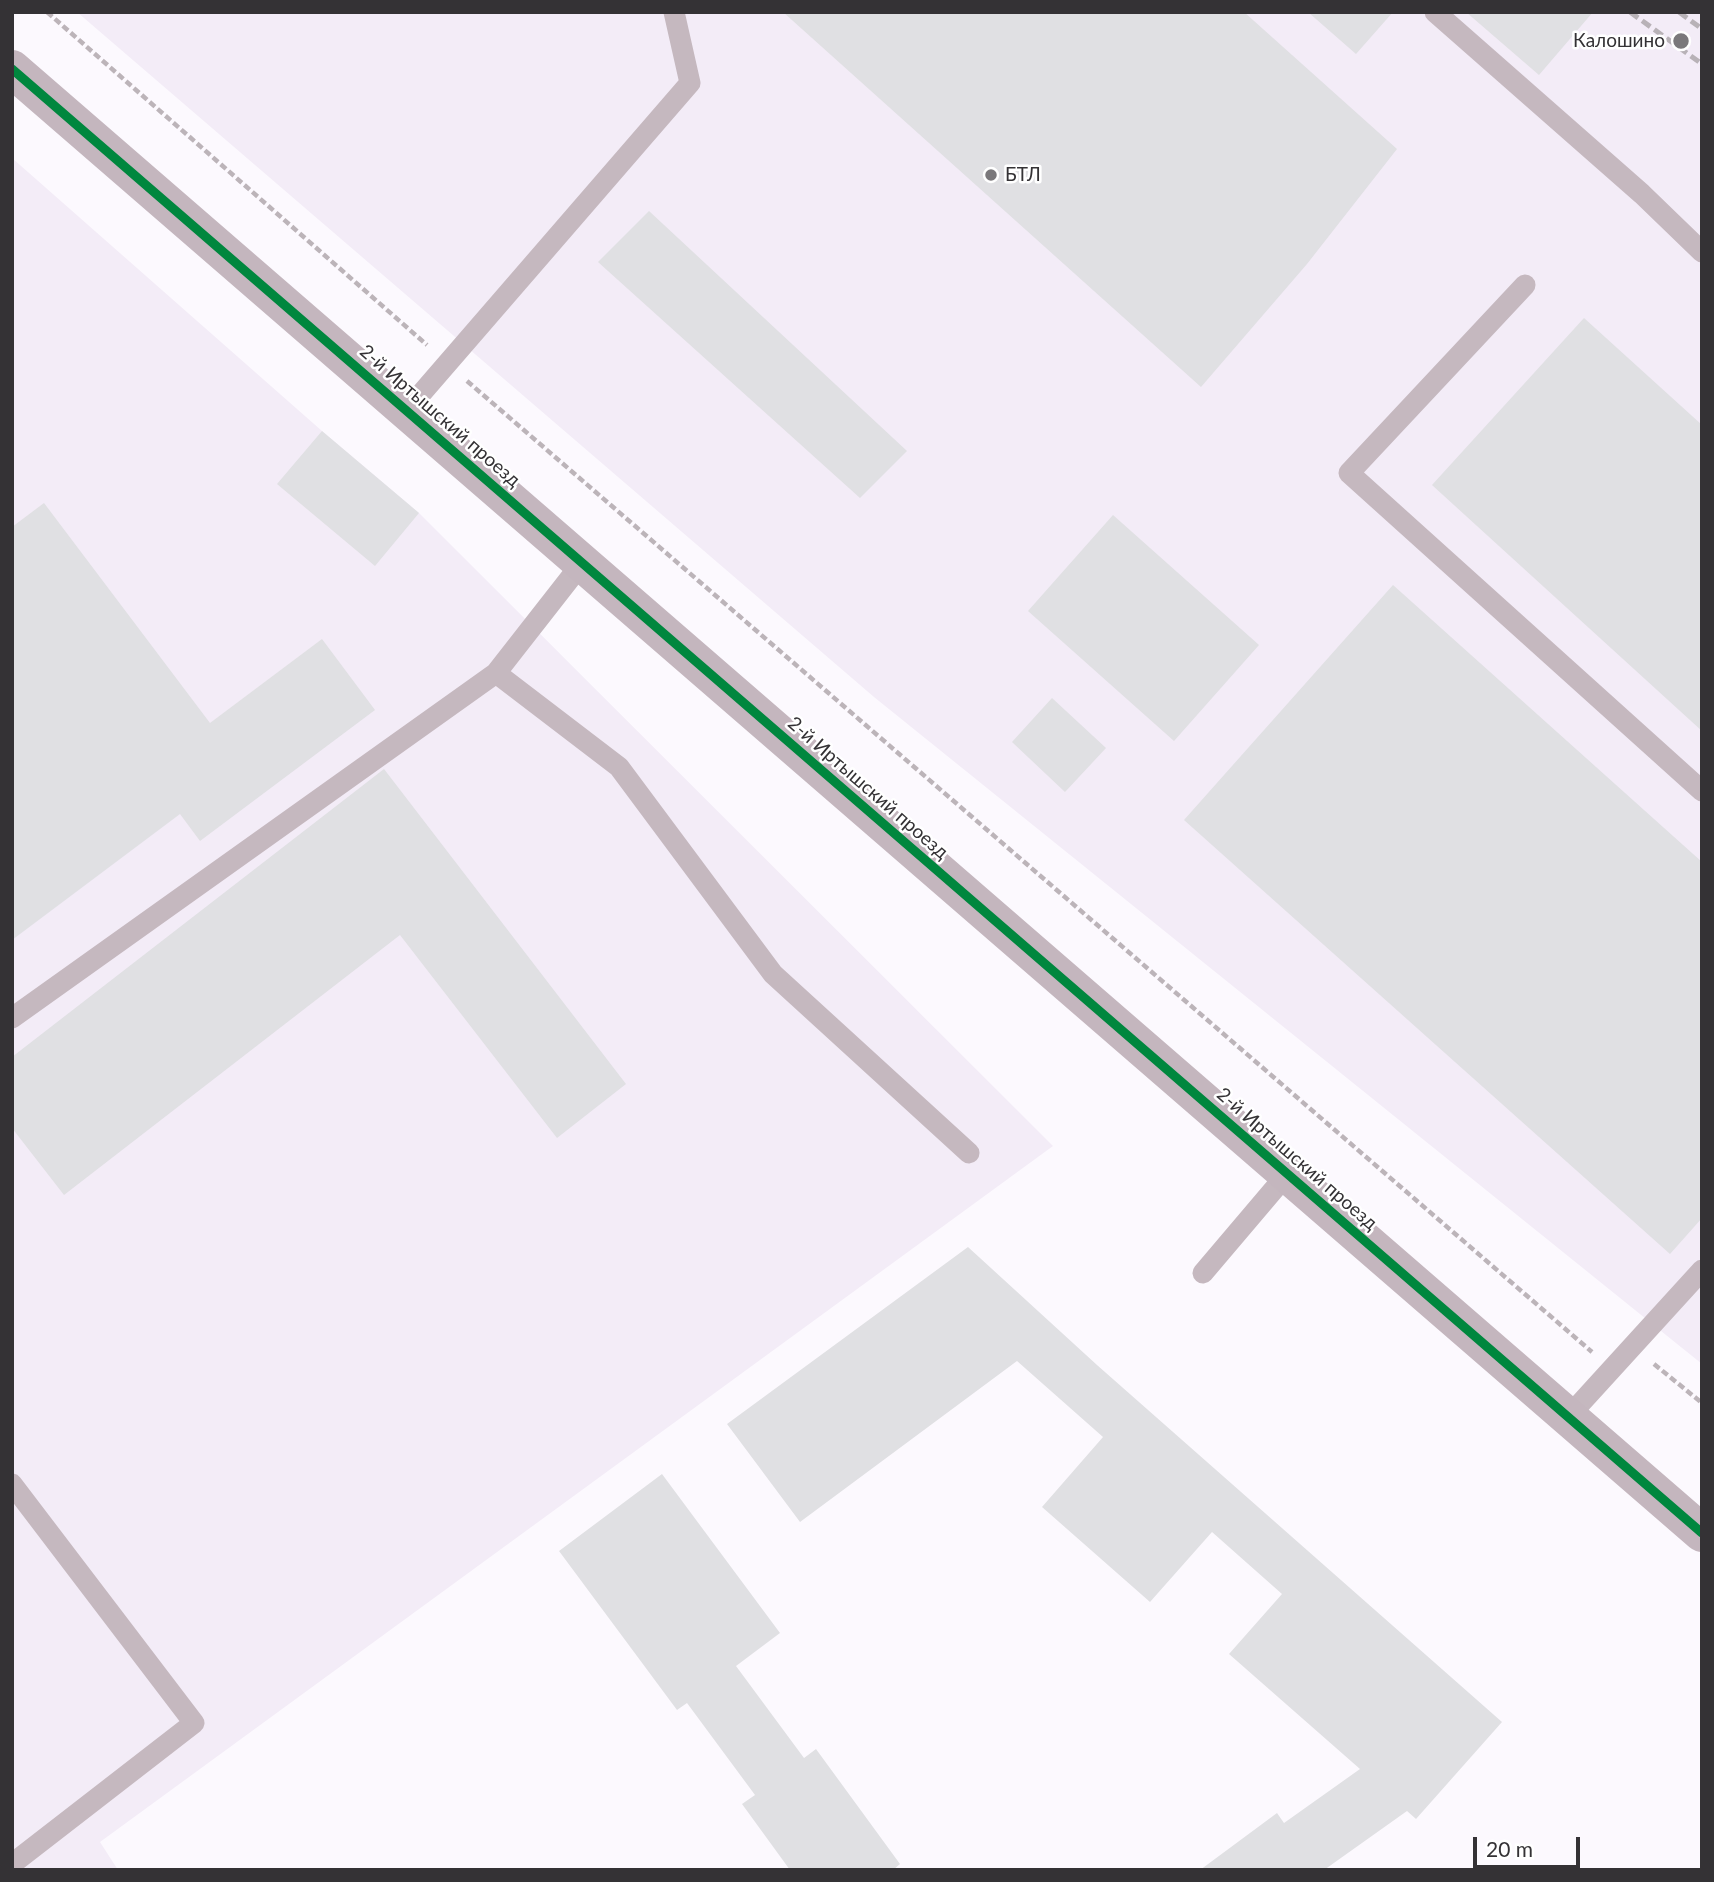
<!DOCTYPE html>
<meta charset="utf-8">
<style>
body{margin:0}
#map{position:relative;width:1714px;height:1882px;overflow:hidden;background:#fcf9fe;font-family:Lato,sans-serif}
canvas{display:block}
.frame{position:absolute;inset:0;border:14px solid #343235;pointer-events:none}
.scale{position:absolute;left:1473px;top:1837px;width:107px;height:32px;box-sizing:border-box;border:4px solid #343235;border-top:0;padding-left:9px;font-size:21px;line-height:24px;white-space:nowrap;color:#343235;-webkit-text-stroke:5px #fff;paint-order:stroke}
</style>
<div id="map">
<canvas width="1714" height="1882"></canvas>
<div class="frame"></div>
<div class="scale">20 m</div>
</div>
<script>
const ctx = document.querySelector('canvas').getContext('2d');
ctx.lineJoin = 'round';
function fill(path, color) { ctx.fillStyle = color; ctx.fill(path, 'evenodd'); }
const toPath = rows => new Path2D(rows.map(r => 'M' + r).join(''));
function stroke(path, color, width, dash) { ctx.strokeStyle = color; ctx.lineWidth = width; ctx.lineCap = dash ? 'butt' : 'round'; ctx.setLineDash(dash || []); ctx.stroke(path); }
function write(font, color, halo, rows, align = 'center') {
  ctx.font = font + ' Lato,sans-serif'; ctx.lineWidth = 5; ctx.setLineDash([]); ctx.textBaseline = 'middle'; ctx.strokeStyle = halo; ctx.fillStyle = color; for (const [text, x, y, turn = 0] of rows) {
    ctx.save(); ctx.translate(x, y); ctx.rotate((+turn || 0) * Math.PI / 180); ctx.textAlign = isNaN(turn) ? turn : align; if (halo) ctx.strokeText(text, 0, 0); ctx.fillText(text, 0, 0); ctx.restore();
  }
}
const built = toPath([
 [77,12,1702,12,1702,1364,874,697],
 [12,158,322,431,419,513,1053,1146,100,1842,118,1870,12,1870]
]);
const building = toPath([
 [783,12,1244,12,1397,149,1307,264,1201,387],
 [1308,12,1393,12,1356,54],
 [1466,12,1593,12,1539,75],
 [649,211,907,451,860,498,598,262],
 [1584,318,1702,425,1702,731,1432,485],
 [322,431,419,513,375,566,277,484],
 [44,503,210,723,322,639,375,710,200,841,180,814,12,940,12,527],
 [1113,515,1259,645,1174,741,1028,611],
 [1393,585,1702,862,1702,1218,1670,1254,1184,820],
 [1052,698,1106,748,1065,792,1012,742],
 [384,769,626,1084,557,1138,400,935,64,1195,12,1128,12,1057],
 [968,1247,1097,1365,1502,1722,1416,1819,1407,1811,1324,1870,1200,1870,1277,1813,1284,1823,1360,1769,1229,1654,1282,1594,1212,1532,1150,1602,1042,1507,1103,1437,1017,1361,800,1522,727,1424],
 [662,1474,780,1633,736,1666,804,1758,816,1749,900,1864,893,1870,790,1870,742,1804,755,1795,687,1703,677,1710,559,1551]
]);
const path = toPath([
 [47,12,427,345],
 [467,381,1592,1352],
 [1654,1364,1702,1403]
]);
const lane = toPath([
 [1435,12,1642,194,1702,252],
 [1525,285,1349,473,1702,791],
 [407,410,690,83,674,12],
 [496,673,582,563],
 [12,1018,496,673,619,767,773,974,969,1153],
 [1203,1273,1287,1174],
 [1568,1417,1702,1270],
 [12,1484,194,1723,12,1864]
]);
const secondary = toPath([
 [12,69,1702,1533]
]);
const rail = toPath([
 [1630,12,1702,64],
 [1679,12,1702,29]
]);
const cycleway = toPath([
 [12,69,1702,1533]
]);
const markers = [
 [1681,41,9,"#7a787b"],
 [991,175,7,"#7a787b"]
];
const poiNames = [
 ["Калошино",1665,41],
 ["БТЛ",1005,175,"left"]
];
const streetNames = [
 ["2-й Иртышский проезд",440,416,41],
 ["2-й Иртышский проезд",868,788,41],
 ["2-й Иртышский проезд",1297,1159,41]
];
fill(built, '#f3ecf7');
fill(building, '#e0e0e3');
stroke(path, '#bcb4b9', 4.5, [7, 3.5]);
stroke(lane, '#c5b8bf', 21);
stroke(secondary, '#c4b6be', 38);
stroke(rail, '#b8b2b7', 5, [10, 5]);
stroke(cycleway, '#00873e', 9);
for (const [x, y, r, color] of markers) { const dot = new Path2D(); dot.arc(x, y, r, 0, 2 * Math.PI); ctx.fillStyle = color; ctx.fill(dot); stroke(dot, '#fff', 2.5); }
write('19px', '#343235', '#fff', poiNames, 'right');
write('19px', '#343235', '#fff', streetNames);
</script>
